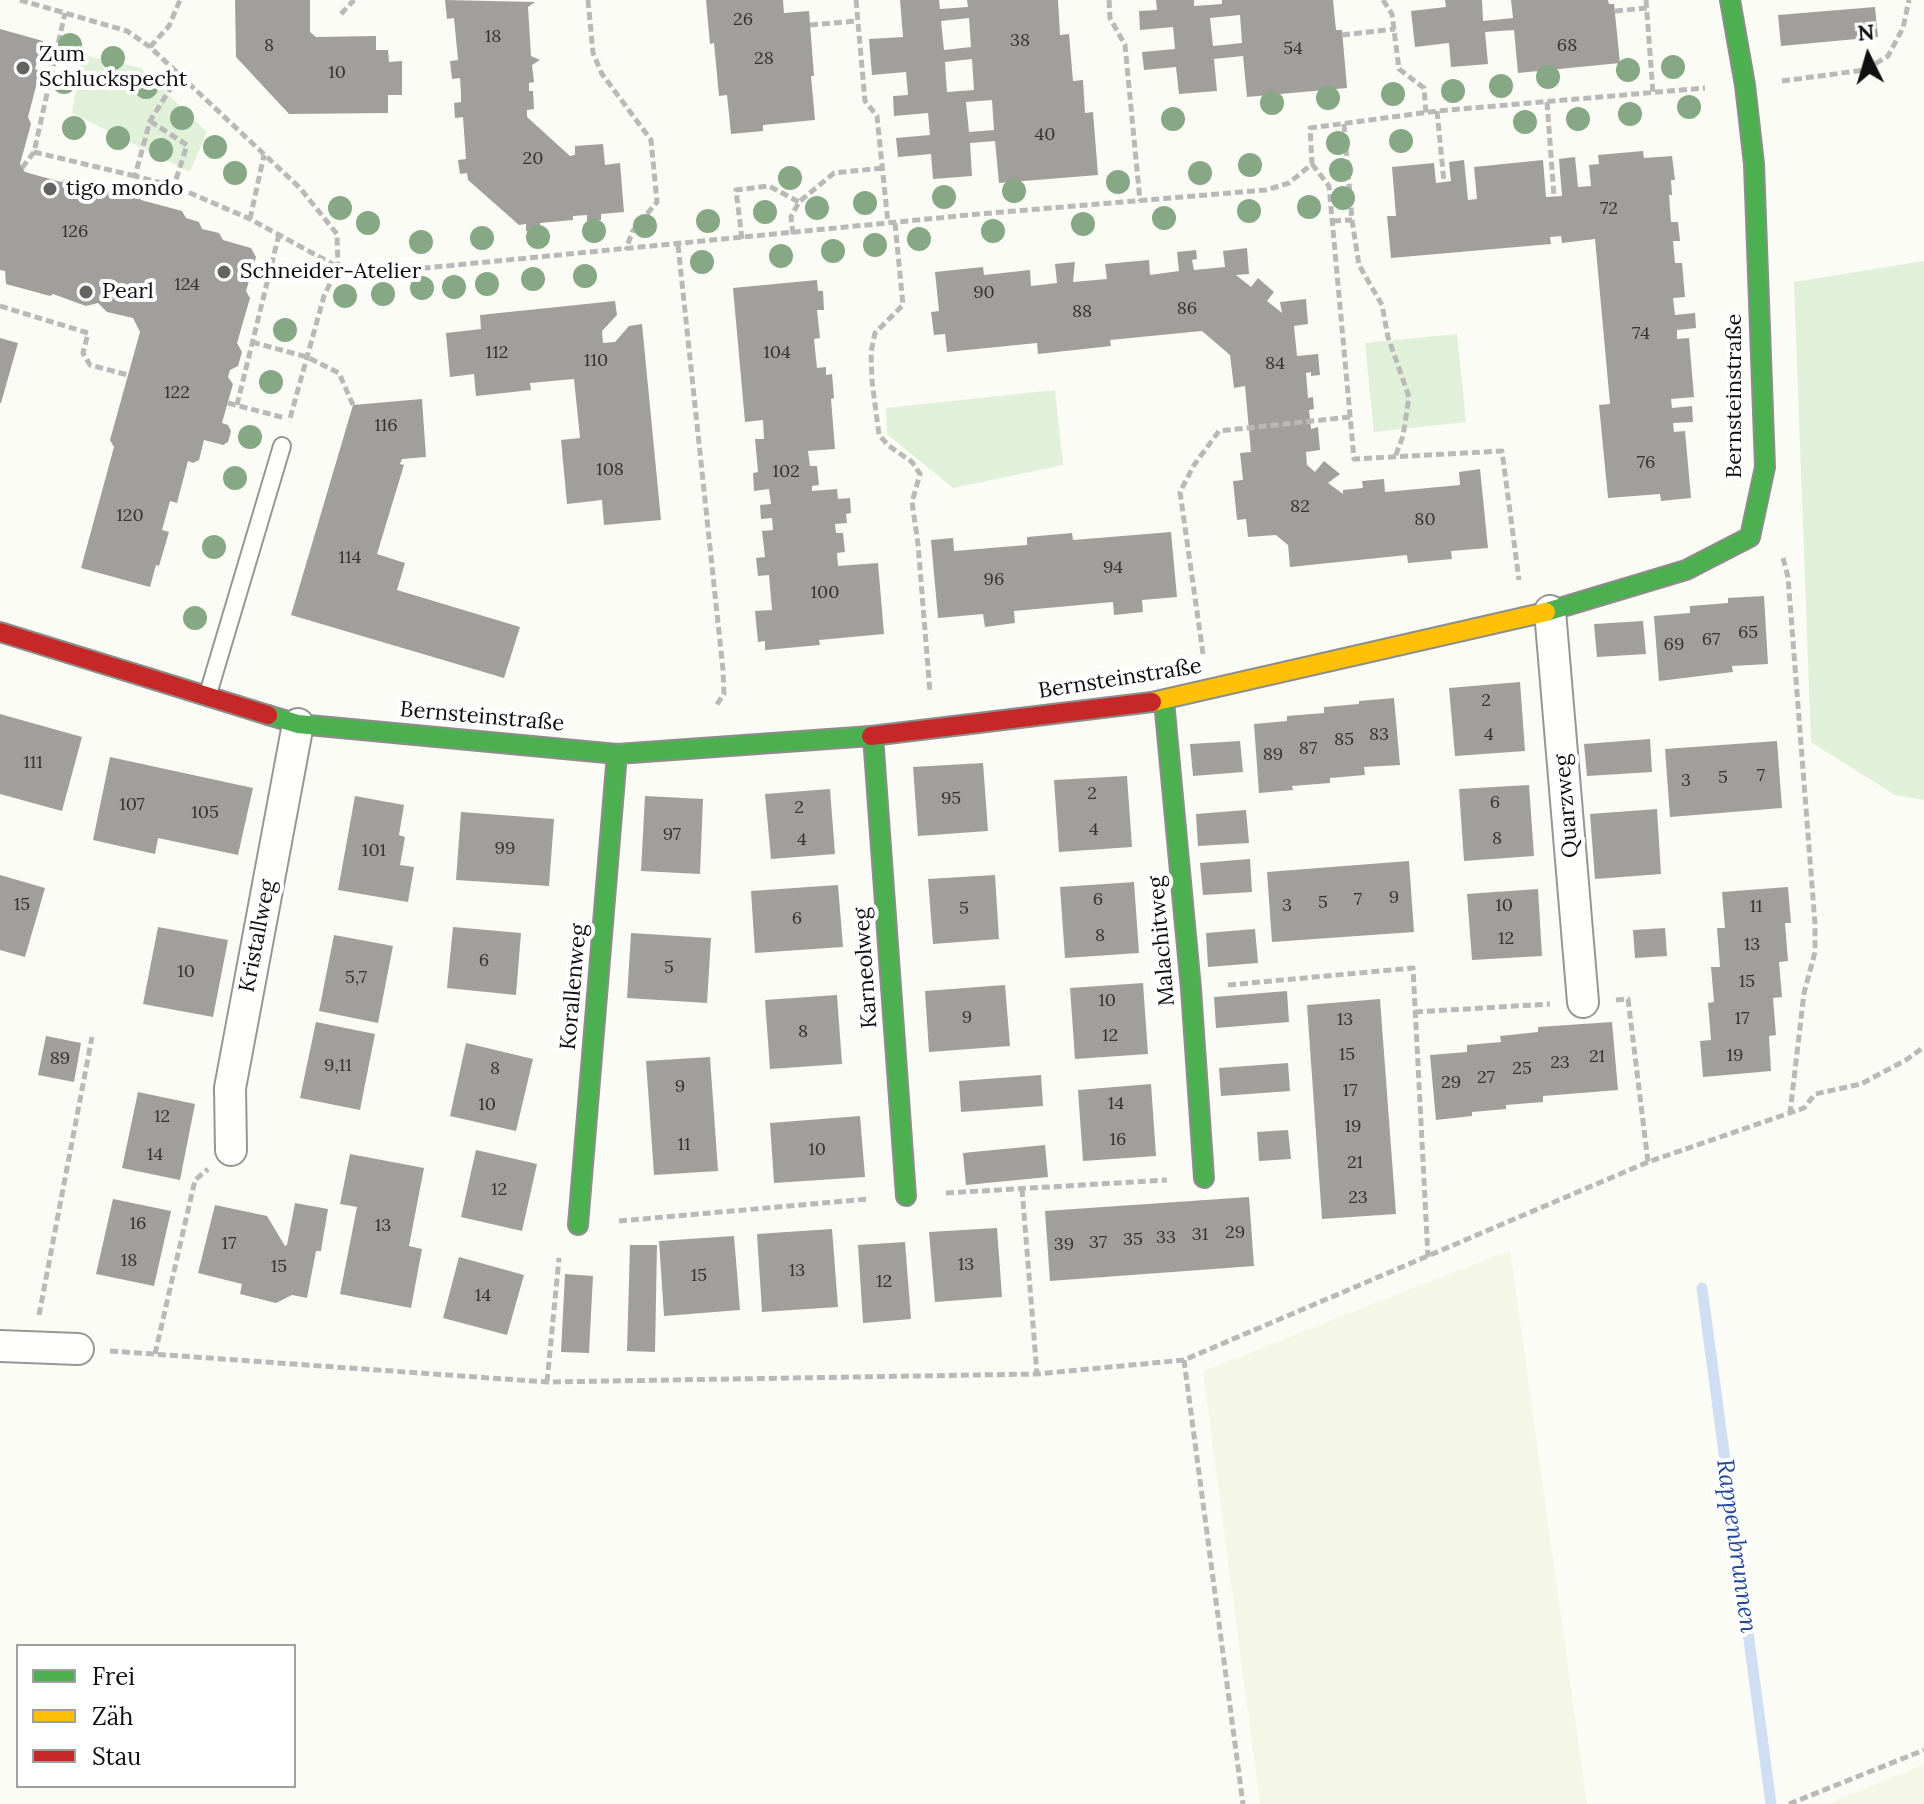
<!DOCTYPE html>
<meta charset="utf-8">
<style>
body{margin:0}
#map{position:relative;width:1924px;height:1804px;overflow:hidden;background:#fcfcf7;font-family:Lora,serif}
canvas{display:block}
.legend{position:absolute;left:16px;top:1644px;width:280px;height:144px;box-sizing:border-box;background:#fff;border:2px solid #9f9f9f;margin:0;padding:10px 14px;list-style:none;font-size:24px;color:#101010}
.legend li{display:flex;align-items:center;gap:16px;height:40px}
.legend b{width:40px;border:2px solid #9f9f9f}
.north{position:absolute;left:1828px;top:16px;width:80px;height:80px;-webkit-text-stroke:6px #fff;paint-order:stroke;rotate:355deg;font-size:22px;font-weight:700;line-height:32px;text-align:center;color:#101010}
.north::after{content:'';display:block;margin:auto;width:28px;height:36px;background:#101010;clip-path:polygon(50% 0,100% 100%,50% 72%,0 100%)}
</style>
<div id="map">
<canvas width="1924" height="1804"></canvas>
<ul class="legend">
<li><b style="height:10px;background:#4caf50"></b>Frei</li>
<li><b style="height:10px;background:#ffc107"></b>Zäh</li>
<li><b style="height:10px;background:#c62828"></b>Stau</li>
</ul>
<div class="north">N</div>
</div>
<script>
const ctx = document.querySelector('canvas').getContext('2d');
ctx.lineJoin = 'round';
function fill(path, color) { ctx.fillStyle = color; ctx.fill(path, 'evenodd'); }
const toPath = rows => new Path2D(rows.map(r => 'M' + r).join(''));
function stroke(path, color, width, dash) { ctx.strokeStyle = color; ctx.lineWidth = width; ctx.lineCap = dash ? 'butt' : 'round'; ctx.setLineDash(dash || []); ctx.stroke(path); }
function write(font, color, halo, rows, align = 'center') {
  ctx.font = font + ' Lora,serif'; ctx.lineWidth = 8; ctx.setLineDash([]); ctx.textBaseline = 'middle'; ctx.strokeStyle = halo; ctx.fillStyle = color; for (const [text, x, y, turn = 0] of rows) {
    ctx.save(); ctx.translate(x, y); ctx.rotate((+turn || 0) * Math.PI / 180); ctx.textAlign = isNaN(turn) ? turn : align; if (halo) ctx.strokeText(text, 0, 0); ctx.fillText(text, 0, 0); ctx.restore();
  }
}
const farmland = toPath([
 [1510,1250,1587,1804,1260,1804,1203,1371],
 [1924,1764,1924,1804,1827,1804]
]);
const green = toPath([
 [82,55,141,68,207,132,190,172,72,113],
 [1924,261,1924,800,1895,795,1811,742,1794,282],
 [1457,334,1466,422,1374,432,1365,343],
 [1055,390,1063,465,953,488,887,434,886,408]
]);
const stream = toPath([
 [1702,1288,1771,1804]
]);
const building = toPath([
 [235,0,310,0,310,32,316,37,376,36,376,50,388,50,389,62,402,61,402,95,388,95,388,113,289,114,236,57],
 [445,0,535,2,528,7,531,56,540,60,532,65,534,82,529,83,529,91,533,91,534,109,527,110,527,117,570,156,575,155,575,146,603,144,605,165,620,163,624,212,601,214,601,220,587,221,587,215,573,216,573,220,540,223,541,230,526,231,526,224,519,225,468,180,467,173,460,174,458,160,466,159,463,117,455,118,454,103,461,102,461,93,460,78,452,79,450,61,458,60,454,18,447,19],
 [706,0,783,0,784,13,809,11,814,76,811,76,815,120,763,125,763,131,731,134,727,95,719,96,714,43,710,44],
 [900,0,939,0,940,9,968,7,967,0,1058,0,1060,35,1069,34,1073,81,1083,80,1085,113,1093,112,1098,175,999,183,995,141,970,143,972,176,933,179,931,154,898,157,896,138,930,135,928,113,894,116,893,96,908,95,906,72,872,75,869,39,903,37],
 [969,18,971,47,944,50,941,21],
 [972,59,974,90,947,92,945,62],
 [992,100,994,130,969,132,966,102],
 [1156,0,1194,0,1194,6,1222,4,1222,0,1333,0,1336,30,1342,30,1347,88,1247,97,1243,56,1214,59,1217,91,1179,94,1176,67,1144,70,1142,52,1175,49,1173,27,1140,30,1139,11,1157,10],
 [1240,15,1242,43,1213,46,1210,18],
 [1445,0,1482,0,1483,21,1513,18,1511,0,1608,0,1609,4,1614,4,1620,63,1518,73,1514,30,1485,32,1488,64,1451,67,1449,43,1415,47,1411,11,1446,7],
 [1875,7,1878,37,1781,46,1778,15],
 [0,29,43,41,35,69,40,71,28,117,31,124,20,164,25,172,61,182,68,178,82,182,85,189,97,192,102,190,117,193,124,189,137,192,141,200,182,211,186,218,199,222,202,229,219,233,223,240,251,248,256,257,246,291,250,298,237,343,242,352,238,366,230,370,228,377,233,384,222,423,228,425,231,431,228,442,223,445,204,440,199,460,193,463,188,461,177,503,170,501,162,530,169,532,159,566,156,565,150,587,81,568,114,447,110,440,140,332,133,318,107,312,98,303,86,306,53,294,50,296,6,284,5,271,0,270],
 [1643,151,1644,158,1672,156,1675,180,1671,180,1672,195,1669,195,1671,222,1678,222,1680,241,1673,241,1675,263,1682,263,1685,297,1673,298,1675,315,1695,313,1696,328,1677,330,1677,339,1689,338,1694,397,1671,399,1672,408,1692,406,1693,422,1673,423,1674,432,1685,431,1691,498,1661,501,1660,494,1608,498,1599,405,1610,404,1595,239,1562,243,1561,236,1550,237,1551,244,1391,258,1387,216,1396,216,1392,167,1434,163,1436,183,1444,182,1451,181,1449,162,1464,160,1468,200,1477,199,1474,167,1543,160,1546,197,1562,196,1559,159,1575,157,1578,187,1591,186,1589,165,1599,164,1598,155],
 [1247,248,1249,274,1236,275,1251,287,1258,278,1274,292,1267,301,1282,313,1280,302,1306,299,1308,324,1294,326,1297,356,1318,354,1320,375,1311,376,1311,372,1306,373,1308,398,1313,397,1314,409,1309,410,1311,429,1318,427,1320,450,1306,452,1307,465,1315,472,1324,461,1340,474,1328,483,1343,494,1343,490,1363,488,1362,481,1384,479,1385,492,1460,485,1459,472,1480,469,1488,548,1451,551,1452,559,1408,563,1407,555,1290,567,1288,545,1276,535,1248,537,1246,519,1237,520,1233,481,1243,480,1240,453,1251,452,1245,386,1234,388,1230,355,1202,331,1110,340,1111,346,1038,354,1037,343,947,352,945,334,934,335,931,312,939,311,935,272,983,267,984,275,1030,270,1031,286,1057,283,1055,264,1075,262,1073,282,1107,279,1105,264,1149,260,1150,275,1179,271,1177,252,1196,250,1197,259,1192,260,1194,270,1225,267,1223,251],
 [817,280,818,291,823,291,824,310,817,310,820,338,814,339,817,368,826,367,826,375,832,374,834,398,831,399,835,449,808,451,810,466,817,466,819,485,812,486,812,491,837,489,838,499,850,498,851,513,846,514,847,523,835,524,836,533,843,533,845,552,837,553,838,566,878,563,884,634,819,640,820,645,765,650,765,641,758,642,755,611,772,610,769,575,758,576,756,558,765,557,762,531,773,530,772,518,761,519,760,505,771,504,769,489,754,491,753,473,758,472,755,439,764,439,763,420,745,422,733,288],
 [615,301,617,315,602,331,603,343,615,342,629,326,642,324,661,520,604,525,602,500,567,504,561,440,580,438,574,379,530,383,531,390,476,396,474,374,450,377,446,333,481,329,480,315],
 [0,338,18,343,1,403,0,403],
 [422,399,426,457,402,459,400,464,404,465,377,554,405,563,397,590,520,627,504,678,291,615,353,405],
 [1171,532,1177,597,1142,600,1143,612,1114,615,1113,602,1014,611,1015,623,985,627,983,614,938,618,931,540,953,538,954,551,1027,545,1027,537,1072,533,1073,540],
 [1764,596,1768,664,1732,666,1733,672,1659,681,1654,616,1690,613,1690,606,1728,603,1728,598],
 [1643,621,1646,654,1597,657,1594,624],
 [1520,682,1525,751,1455,756,1449,688],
 [1394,698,1400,765,1364,767,1365,775,1330,778,1330,783,1292,786,1293,790,1259,793,1254,724,1287,721,1287,716,1324,713,1324,707,1359,704,1359,701],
 [0,714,82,737,62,811,0,794],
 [1650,739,1652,772,1587,776,1584,744],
 [1240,741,1243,772,1193,776,1190,744],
 [1777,741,1782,808,1670,817,1665,749],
 [110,757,253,788,238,855,158,838,155,854,93,840],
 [983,763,988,831,918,836,913,767],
 [1127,776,1132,847,1059,852,1054,780],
 [1529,785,1534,856,1464,861,1459,789],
 [830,789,835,854,771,859,765,794],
 [355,796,404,805,399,835,405,837,400,865,414,867,408,902,338,890],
 [645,796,703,799,700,874,641,871],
 [1657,809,1661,874,1595,879,1590,814],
 [1246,810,1249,843,1198,846,1196,814],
 [461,812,554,819,549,886,456,880],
 [1250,859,1252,892,1203,895,1200,863],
 [1409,861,1414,932,1272,942,1267,872],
 [0,875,45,888,25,957,0,950],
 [995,875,999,939,933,944,928,879],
 [1134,882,1139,953,1065,958,1060,887],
 [838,885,843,947,755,953,751,891],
 [1788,887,1791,923,1785,923,1788,961,1779,962,1782,997,1773,998,1776,1035,1769,1036,1771,1071,1703,1077,1700,1041,1711,1040,1708,1003,1714,1002,1711,967,1720,967,1717,928,1725,928,1722,892],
 [1538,889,1542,956,1472,960,1467,894],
 [158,927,228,940,213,1017,143,1004],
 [453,927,521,933,516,995,447,988],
 [1665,928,1667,956,1635,958,1633,930],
 [1255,929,1258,963,1208,967,1206,933],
 [631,933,711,938,707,1003,627,998],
 [334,935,393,946,378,1023,319,1011],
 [1143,983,1148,1054,1075,1059,1070,988],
 [1005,985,1010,1046,929,1052,925,991],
 [1287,991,1289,1022,1216,1028,1214,997],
 [837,995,842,1064,770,1069,765,1000],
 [1380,999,1396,1214,1322,1219,1307,1005],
 [316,1022,375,1034,360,1110,300,1098],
 [1612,1022,1618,1090,1543,1096,1543,1102,1506,1105,1506,1109,1472,1112,1472,1116,1436,1120,1430,1055,1467,1052,1467,1045,1501,1042,1500,1036,1538,1032,1538,1027],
 [46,1036,81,1043,74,1082,38,1075],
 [466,1043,533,1059,516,1131,450,1116],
 [710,1057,718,1171,654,1175,646,1061],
 [1288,1063,1290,1091,1221,1096,1219,1068],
 [1041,1075,1043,1106,961,1112,959,1081],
 [1151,1084,1156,1156,1083,1161,1078,1090],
 [138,1092,195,1104,180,1180,122,1168],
 [860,1116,865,1177,774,1183,770,1123],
 [1288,1130,1291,1159,1259,1161,1257,1132],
 [1045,1145,1048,1177,966,1185,963,1153],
 [476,1150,537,1164,522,1231,461,1217],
 [350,1154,424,1168,409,1246,422,1249,411,1308,340,1294,357,1207,340,1204],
 [1249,1197,1254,1266,1050,1281,1045,1211],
 [113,1199,171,1211,154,1286,96,1274],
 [295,1203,328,1209,321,1251,316,1251,307,1298,292,1295,276,1303,240,1294,242,1284,198,1273,215,1205,267,1216,285,1246,287,1245],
 [997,1228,1002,1297,935,1302,929,1232],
 [832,1229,838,1307,762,1312,757,1234],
 [734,1236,740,1310,664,1316,659,1241],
 [905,1242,911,1319,863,1323,858,1245],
 [630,1245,657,1245,655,1352,627,1351],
 [459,1257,524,1275,507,1335,443,1318],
 [565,1274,593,1276,589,1353,561,1352]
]);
const path = toPath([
 [20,0,127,31,150,47,300,188,337,234,338,267,324,296,289,422],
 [588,0,593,53,602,74,651,140,657,202,632,232,626,250],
 [856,0,865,101,877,116,888,223],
 [1109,0,1110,18,1125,45,1140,201],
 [1383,0,1392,14,1399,69,1424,88,1426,113],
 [1646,0,1653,93],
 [1615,11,1647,8],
 [341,14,354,0],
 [810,25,858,21],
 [1342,35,1395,29],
 [150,47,169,26,180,0],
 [179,75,150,121,135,176,174,186,250,219,338,267,374,273,979,214,1266,190,1289,183,1312,164,1310,128,1437,111,1705,88],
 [1782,81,1865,70,1888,56,1903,28,1909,0],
 [1547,102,1554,196],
 [1437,111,1444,182],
 [150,121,187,145,174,186],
 [1344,124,1352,220,1359,265,1382,305,1388,337,1409,397,1403,436,1395,457],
 [34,152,135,176],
 [1312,164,1329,186,1354,459,1502,451,1519,580],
 [22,168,34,152,65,13],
 [250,219,264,155],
 [1333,221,1352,220],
 [895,223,903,305,875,333,871,352,872,381,879,435,889,446,912,462,920,474,912,502,918,544,930,692],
 [793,234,791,217,799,202,834,173,883,168],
 [742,239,736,190,769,186,799,202],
 [678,245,723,670,724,694,715,707],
 [0,306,88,333,83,353,90,365,128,375],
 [252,342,307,357,339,373,353,405],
 [228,403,285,418],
 [237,405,279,234],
 [1783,558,1788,577,1815,924,1815,952,1804,993,1790,1113],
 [1203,654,1180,492,1194,465,1219,431,1350,417],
 [1228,985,1413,968,1428,1257],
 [1616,1000,1628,999,1648,1162],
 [1415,1012,1550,1004],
 [1022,1189,1037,1374],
 [946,1193,1167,1180],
 [619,1221,868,1199],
 [39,1315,92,1037],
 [110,1351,547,1382,1037,1374,1184,1360,1648,1162,1804,1108,1815,1094,1861,1084,1906,1060,1924,1047],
 [155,1354,195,1180,208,1169],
 [1184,1360,1243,1804],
 [547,1382,559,1258],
 [1789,1804,1924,1750]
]);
const lane = toPath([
 [208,694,282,446]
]);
const street = toPath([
 [1550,611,1583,1002],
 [231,1150,230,1088,298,724],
 [0,1346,78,1349]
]);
const fast = toPath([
 [1546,612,1686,570,1750,537,1765,467,1754,164,1745,85,1730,0],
 [1164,701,1191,989,1204,1178],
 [268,715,298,724,617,754,871,736],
 [873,736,906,1196],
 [578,1225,617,754]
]);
const slow = toPath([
 [1152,702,1546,612]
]);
const jam = toPath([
 [0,632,268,715],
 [871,736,1152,702]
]);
const trees = [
 [70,45],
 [113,58],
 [1673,67],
 [1628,70],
 [1548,77],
 [64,82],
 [1501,86],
 [146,87],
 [1453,91],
 [1393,94],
 [1328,98],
 [1272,103],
 [1689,107],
 [1630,114],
 [182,118],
 [1173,119],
 [1578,119],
 [1525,122],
 [74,128],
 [118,138],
 [1401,141],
 [1338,143],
 [215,147],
 [161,150],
 [1250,165],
 [1341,170],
 [235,173],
 [1200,173],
 [790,178],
 [1118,182],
 [1014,191],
 [944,197],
 [1343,198],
 [865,203],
 [1309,207],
 [340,208],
 [817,208],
 [1249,211],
 [765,212],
 [1164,218],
 [708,221],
 [368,223],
 [1083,224],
 [645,226],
 [594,231],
 [993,231],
 [538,237],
 [482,238],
 [919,239],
 [421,242],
 [875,245],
 [833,251],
 [781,256],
 [702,262],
 [585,276],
 [533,279],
 [487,284],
 [454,287],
 [422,288],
 [383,294],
 [345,296],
 [285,330],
 [271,382],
 [250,437],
 [235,478],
 [214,547],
 [195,618]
];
const markers = [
 [23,68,8,"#636361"],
 [50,189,8,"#636361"],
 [224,272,8,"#636361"],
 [86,292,8,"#636361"]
];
const numberNames = [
 ["26",743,20],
 ["18",493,37],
 ["38",1020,41],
 ["8",269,46],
 ["68",1567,46],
 ["54",1293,49],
 ["28",764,59],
 ["10",337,73],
 ["40",1045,135],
 ["20",533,159],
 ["72",1609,209],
 ["126",75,232],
 ["124",187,285],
 ["90",984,293],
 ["86",1187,309],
 ["88",1082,312],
 ["74",1641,334],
 ["112",497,353],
 ["104",777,353],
 ["110",596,361],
 ["84",1275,364],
 ["122",177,393],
 ["116",386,426],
 ["76",1646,463],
 ["108",610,470],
 ["102",786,472],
 ["82",1300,507],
 ["120",130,516],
 ["80",1425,520],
 ["114",350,558],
 ["94",1113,568],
 ["96",994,580],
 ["100",825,593],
 ["65",1748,633],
 ["67",1711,640],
 ["69",1674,645],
 ["2",1486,701],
 ["83",1379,735],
 ["4",1489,735],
 ["85",1344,740],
 ["87",1308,749],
 ["89",1273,755],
 ["111",33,763],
 ["7",1761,776],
 ["5",1723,778],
 ["3",1686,781],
 ["2",1092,794],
 ["95",951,799],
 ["6",1495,803],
 ["107",132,805],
 ["2",799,808],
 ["105",205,813],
 ["4",1094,830],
 ["97",672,835],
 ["8",1497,839],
 ["4",802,840],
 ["99",505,849],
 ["101",374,851],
 ["9",1394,898],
 ["6",1098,900],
 ["7",1358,900],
 ["5",1323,903],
 ["15",22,905],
 ["3",1287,906],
 ["10",1504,906],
 ["11",1756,907],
 ["5",964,909],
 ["6",797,919],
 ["8",1100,936],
 ["12",1506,939],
 ["13",1752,945],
 ["6",484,961],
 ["5",669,968],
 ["10",186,972],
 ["5,7",356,978],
 ["15",1747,982],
 ["10",1107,1001],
 ["9",967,1018],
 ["17",1742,1019],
 ["13",1345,1020],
 ["8",803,1032],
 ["12",1110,1036],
 ["15",1347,1055],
 ["19",1735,1056],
 ["21",1597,1057],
 ["89",60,1059],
 ["23",1560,1063],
 ["9,11",338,1066],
 ["8",495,1069],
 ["25",1522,1069],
 ["27",1486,1078],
 ["29",1451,1083],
 ["9",680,1087],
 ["17",1350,1091],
 ["14",1116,1104],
 ["10",487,1105],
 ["12",162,1117],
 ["19",1353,1127],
 ["16",1118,1140],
 ["11",684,1145],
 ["10",817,1150],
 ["14",155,1155],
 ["21",1355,1163],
 ["12",499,1190],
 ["23",1358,1198],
 ["16",138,1224],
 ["13",383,1226],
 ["29",1235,1233],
 ["31",1200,1235],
 ["33",1166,1238],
 ["35",1133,1240],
 ["37",1098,1243],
 ["17",229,1244],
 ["39",1064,1245],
 ["18",129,1261],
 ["13",966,1265],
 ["15",279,1267],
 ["13",797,1271],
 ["15",699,1276],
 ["12",884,1282],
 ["14",483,1296]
];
const poiNames = [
 ["Zum",39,55],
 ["Schluckspecht",39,80],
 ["tigo mondo",66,189],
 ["Schneider-Atelier",240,272],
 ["Pearl",102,292]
];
const streetNames = [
 ["Bernsteinstraße",1735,396,-90],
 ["Bernsteinstraße",1120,679,-9],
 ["Bernsteinstraße",482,717,5],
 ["Quarzweg",1567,806,-95],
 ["Kristallweg",258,936,-79],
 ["Malachitweg",1162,941,-95],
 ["Karneolweg",866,968,-94],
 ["Korallenweg",574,987,-85]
];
const waterNames = [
 ["Rappenbrunnen",1736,1546,82]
];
fill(farmland, '#f4f7e5');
fill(green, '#e1f0d9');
stroke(stream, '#d0def3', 11);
fill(building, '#a09f9c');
stroke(lane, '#969694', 20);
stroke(street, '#969694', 34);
stroke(fast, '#8d8d8b', 22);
stroke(slow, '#8d8d8b', 22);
stroke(jam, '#8d8d8b', 22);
stroke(path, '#b9b9b8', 5, [8, 4]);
stroke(lane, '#fffffe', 16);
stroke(street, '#fffffe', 30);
stroke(fast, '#4caf50', 18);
stroke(slow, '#ffc107', 18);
stroke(jam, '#c62828', 18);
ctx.fillStyle = '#86a885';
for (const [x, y] of trees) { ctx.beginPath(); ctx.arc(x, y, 12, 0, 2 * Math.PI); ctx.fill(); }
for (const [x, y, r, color] of markers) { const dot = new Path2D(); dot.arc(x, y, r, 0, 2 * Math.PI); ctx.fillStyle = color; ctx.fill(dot); stroke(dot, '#fff', 3); }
write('18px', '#343433', null, numberNames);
write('22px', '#101010', '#fff', poiNames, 'left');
write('22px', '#101010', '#fff', streetNames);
write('italic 24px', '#234899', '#fff', waterNames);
</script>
